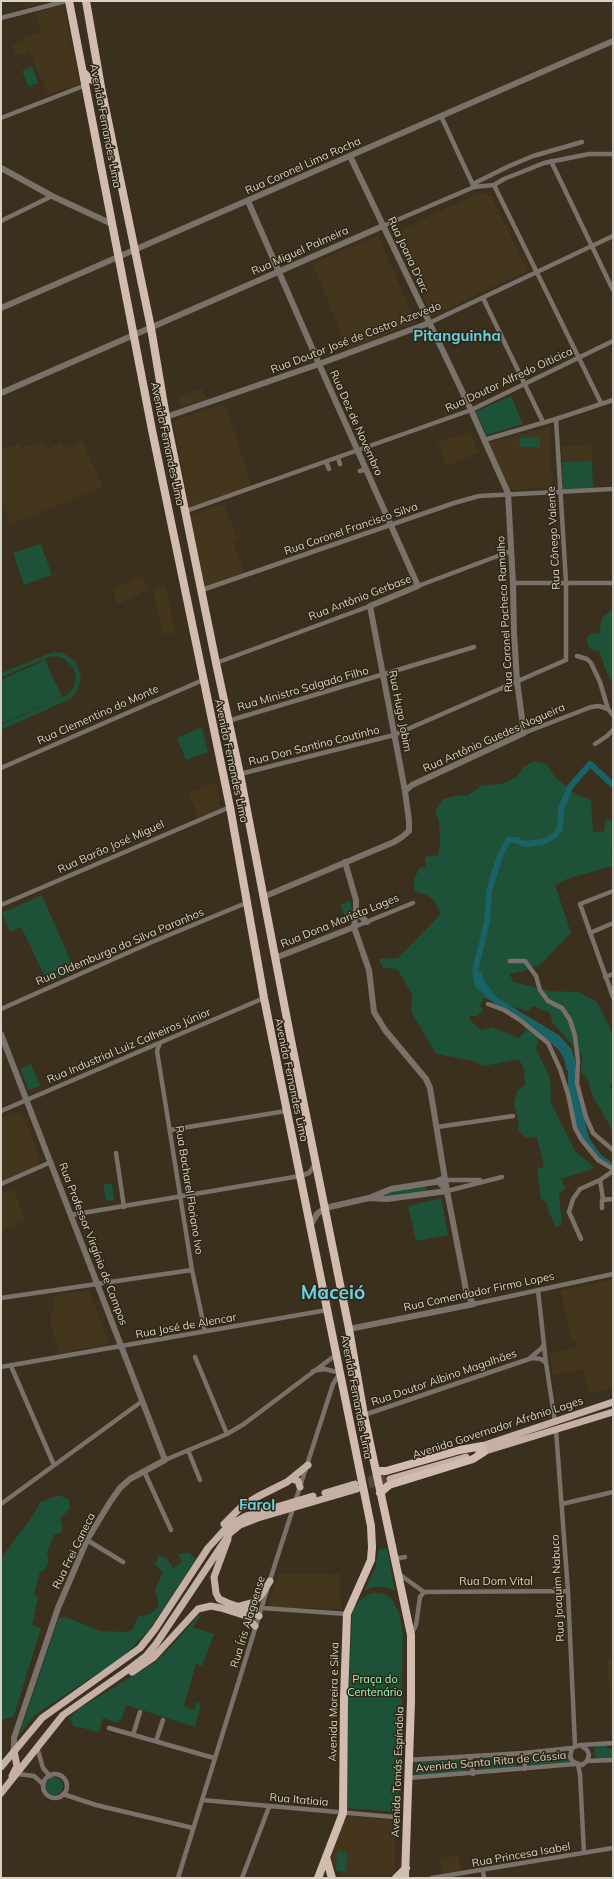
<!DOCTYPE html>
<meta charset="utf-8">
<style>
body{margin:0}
#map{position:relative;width:614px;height:1879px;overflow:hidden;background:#3a301d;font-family:Mulish,sans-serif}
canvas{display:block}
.frame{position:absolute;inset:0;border:2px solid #d7d2c6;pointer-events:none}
</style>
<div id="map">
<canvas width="614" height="1879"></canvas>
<div class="frame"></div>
</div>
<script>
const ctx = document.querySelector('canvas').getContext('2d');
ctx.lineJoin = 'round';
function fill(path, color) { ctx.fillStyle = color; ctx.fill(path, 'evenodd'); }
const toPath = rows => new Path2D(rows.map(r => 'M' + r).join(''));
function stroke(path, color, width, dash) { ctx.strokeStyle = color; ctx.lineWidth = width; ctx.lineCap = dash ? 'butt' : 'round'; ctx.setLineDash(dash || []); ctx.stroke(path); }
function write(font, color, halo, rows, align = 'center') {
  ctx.font = font + ' Mulish,sans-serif'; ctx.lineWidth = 3; ctx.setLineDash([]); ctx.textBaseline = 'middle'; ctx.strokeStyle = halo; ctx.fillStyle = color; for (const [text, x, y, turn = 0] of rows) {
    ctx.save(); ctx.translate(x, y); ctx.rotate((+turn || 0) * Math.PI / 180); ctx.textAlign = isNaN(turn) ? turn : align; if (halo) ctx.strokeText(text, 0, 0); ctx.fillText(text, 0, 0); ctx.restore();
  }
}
const built = toPath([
 [23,1,46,1,24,7],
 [63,5,80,84,48,94,29,52,16,56,12,45,23,42,22,38,41,32,35,13],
 [477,194,491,195,527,271,431,316,396,232],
 [378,236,415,322,348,350,312,263],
 [201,388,206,398,181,407,178,397],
 [225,404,252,486,191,507,188,504,174,424,176,420],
 [550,427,552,487,510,490,487,443],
 [470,432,479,453,446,466,438,442],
 [82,440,103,487,10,525,1,502,1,450,20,443,22,448,41,441,47,450,61,442,65,448],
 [591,445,592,461,562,462,561,446],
 [224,504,238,540,233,542,245,575,206,588,203,586,190,517,193,514],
 [142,576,149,589,118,604,112,589],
 [166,587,175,633,162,635,153,588],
 [216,782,221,809,199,818,188,793],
 [15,1112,23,1115,39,1157,38,1163,33,1168,1,1181,1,1118],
 [13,1189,26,1221,1,1231,1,1194],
 [613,1280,613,1387,590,1394,583,1369,553,1375,549,1353,578,1347,569,1333,561,1290],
 [89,1290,109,1344,59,1353,51,1326,51,1311,55,1309,53,1296],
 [279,1573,340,1574,341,1609,268,1607],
 [607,1659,613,1659,613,1727],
 [351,1816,395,1821,395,1872,390,1878,343,1878,331,1863,344,1820],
 [458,1854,461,1871,442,1874,439,1858]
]);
const green = toPath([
 [32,66,38,83,29,87,22,71],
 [511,396,523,424,487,435,475,412],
 [540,437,540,447,520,447,519,438],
 [592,461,593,489,563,490,562,462],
 [41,544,52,575,24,585,13,553],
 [613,608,613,681,608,676,599,651,592,650,588,645,587,637,593,633,599,634,602,618],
 [53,652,63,653,76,662,81,677,77,691,70,699,1,730,1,725,67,695,73,689,76,677,74,669,65,659,57,656,49,657,1,677,1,673],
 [45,660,62,697,1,724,1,680],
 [202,727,208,752,186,760,177,738],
 [534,761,547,764,554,776,574,793,591,800,593,832,604,831,606,818,613,821,613,852,611,853,613,866,567,879,555,885,571,933,541,964,524,971,509,974,514,982,549,991,579,992,597,1002,611,1030,613,1038,613,1085,609,1086,613,1092,613,1131,592,1095,588,1080,581,1072,582,1056,552,1022,550,1013,533,1006,528,1011,484,998,480,1006,483,1011,477,1016,470,1016,470,1020,481,1030,492,1027,518,1038,528,1029,539,1038,536,1049,550,1078,551,1103,575,1151,595,1168,561,1179,565,1188,559,1195,562,1225,556,1227,549,1213,547,1204,542,1199,541,1200,537,1169,544,1167,537,1138,525,1137,517,1129,519,1124,514,1103,517,1091,525,1085,524,1069,519,1059,484,1066,474,1061,436,1054,411,1012,412,994,397,969,383,968,379,959,398,958,441,914,435,902,427,895,414,891,414,879,420,867,426,867,425,857,438,855,440,842,439,822,435,810,443,799,458,795,467,796,481,786,505,783,516,777,525,766],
 [42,895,75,971,48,983,21,927,10,932,2,913],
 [351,901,351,916,349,924,340,905],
 [31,1064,40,1086,29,1090,20,1069],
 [112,1183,114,1200,106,1201,103,1185],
 [424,1187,427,1189,426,1192,388,1198,380,1195,388,1191],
 [441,1198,448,1235,416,1241,408,1206],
 [59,1495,69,1500,70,1509,60,1518,62,1525,62,1532,54,1535,47,1553,49,1561,44,1571,40,1572,34,1594,38,1597,32,1625,41,1628,14,1716,3,1720,1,1719,1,1558,34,1514,40,1502],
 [387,1548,395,1591,384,1587,372,1587,364,1591,375,1569,379,1549],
 [189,1553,196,1559,149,1630,125,1655,35,1715,19,1735,59,1617,66,1617,100,1631,128,1632,133,1629,138,1616,150,1614,159,1606,155,1589,163,1572,155,1564,159,1555,166,1558,173,1568,182,1562,178,1554],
 [374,1593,384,1594,392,1599,399,1613,403,1634,399,1812,346,1808,348,1700,352,1616,354,1608,360,1600,367,1595],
 [202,1615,192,1627,214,1634,202,1666,196,1664,184,1706,191,1710,195,1708,196,1702,201,1704,195,1727,126,1705,121,1721,118,1720,118,1723,103,1718,99,1732,74,1726,69,1718,78,1709,154,1663,169,1649,197,1617],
 [607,1744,607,1749,613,1748,613,1758,595,1759,594,1745],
 [566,1751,570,1763,530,1767,529,1754],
 [513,1756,517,1767,479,1771,477,1759],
 [463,1759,468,1766,467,1770,463,1772,414,1775,415,1761],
 '45 1786a9 9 0 1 1 18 0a9 9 0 1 1-18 0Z',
 [337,1851,347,1852,346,1872,336,1871]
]);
const water = toPath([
 [475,971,481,971,484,980,497,998,559,1035,572,1050,575,1060,576,1077,589,1138,601,1155,613,1163,613,1169,598,1160,580,1138,568,1094,568,1060,561,1048,546,1035,496,1005,484,995,478,986]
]);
const canal = toPath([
 [484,988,478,986,475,971,487,922,489,892,499,858,508,840,517,840,524,844,543,842,555,835,560,829,561,809,570,787,590,764,613,785],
 [526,1024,546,1035,561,1048,568,1060,569,1068]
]);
const primaryTunnel = toPath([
 [358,1483,389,1474],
 [359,1488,390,1479]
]);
const minor = toPath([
 [1,18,66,1],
 [441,116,473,185],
 [1,118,86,85],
 [551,161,613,290],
 [473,184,507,167,533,156,582,142],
 [494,185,601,403],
 [1,221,52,196],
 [383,226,474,187,494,185,504,179,544,163,589,154,613,154],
 [483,298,543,422],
 [429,323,613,236],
 [484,440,556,419,613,400],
 [338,458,340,464],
 [326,462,329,469],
 [360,471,366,469],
 [186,511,471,410,613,341],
 [513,583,613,583],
 [418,586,511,551],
 [202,590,454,503,479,496,613,489],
 [577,656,587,659,591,663,600,682,608,709,613,715],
 [216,663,370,606],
 [228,721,474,647],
 [524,733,591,707,599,706,608,709],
 [595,744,607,736,613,730],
 [1,768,203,680],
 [240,774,394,735,566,660,566,582,556,419],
 [613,891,580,904,613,997],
 [1,905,230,807],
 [354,927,413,903],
 [590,933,613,923],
 [510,961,525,961,536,976,540,990,548,1001,562,1008,570,1020,575,1036,578,1061,577,1083,586,1117,593,1133,613,1150],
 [605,977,613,974],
 [488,1004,504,1010,520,1020,548,1043,560,1069,568,1094,575,1128,581,1139,598,1160,613,1169],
 [1,1009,152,942,246,903],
 [160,1043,157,1051,192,1270,205,1331],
 [1,1111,264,998],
 [437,1127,513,1116],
 [170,1130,286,1111],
 [116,1153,124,1207],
 [446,1180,480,1180],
 [600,1180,603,1199],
 [1,1184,51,1162],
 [447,1191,502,1177],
 [602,1208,602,1200,613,1199],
 [71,1215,300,1176,309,1173,315,1164],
 [581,1239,569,1212,573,1199,580,1189,600,1180,613,1171],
 [538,1290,546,1363,555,1422],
 [1,1298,192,1270],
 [474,1304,613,1274],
 [195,1357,227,1434],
 [530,1358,542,1348,544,1344],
 [11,1366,54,1465],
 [1,1367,327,1310],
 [364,1415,532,1358,541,1359,546,1363],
 [556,1430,568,1591,575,1746],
 [188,1450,200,1480],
 [165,1460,227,1434,244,1424,337,1354],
 [144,1471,171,1530],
 [1,1504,141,1402],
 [562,1504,613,1492],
 [87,1540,123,1562],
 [395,1559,405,1557],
 [399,1574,424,1592,568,1591],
 [269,1583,333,1384,340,1373,325,1369,313,1371],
 [262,1608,347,1614],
 [411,1635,416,1625,420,1597,424,1592],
 [109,1728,214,1758],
 [133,1735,140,1712],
 [156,1741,163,1720],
 [581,1745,613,1743],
 [37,1747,43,1768,50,1776],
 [524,1753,525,1769],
 [470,1757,473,1774],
 [408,1760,524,1753,572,1748,580,1745,587,1750,589,1755,587,1761,582,1765,573,1762,570,1757,572,1748],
 [587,1761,613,1760],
 [578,1765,580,1774,584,1853],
 [18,1774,34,1776,43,1784],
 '43 1786a12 12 0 1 1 24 0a12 12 0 1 1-24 0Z',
 [408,1778,575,1764],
 [63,1794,96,1805,193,1828],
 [202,1800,394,1817],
 [483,1871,484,1878],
 [178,1878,267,1590],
 [242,1878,269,1807],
 [432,1878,613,1848]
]);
const tertiary = toPath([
 [350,156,471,410,508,493,513,583,514,633,517,681,524,733,412,785,405,791],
 [1,168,52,196,112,224],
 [248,201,319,364,418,586,370,606,405,791,409,821,409,831,402,837,394,842,263,897],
 [1,308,613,41],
 [1,393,383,226],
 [166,417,319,364,429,323],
 [345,862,356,900,356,912,354,927,369,970,374,1012,385,1030,426,1079,430,1088,447,1191,387,1199,369,1198],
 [356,912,367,922],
 [275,958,354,927],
 [1,1034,165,1460,130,1479,120,1488,110,1502,87,1540,58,1608,14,1738,14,1751],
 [310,1226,317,1214,325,1208,369,1198,391,1189,435,1182,442,1179],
 [349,1329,474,1304,467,1295,447,1191,438,1181]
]);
const primary = toPath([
 [476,1448,613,1402],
 [479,1453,613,1412],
 [292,1479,298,1481,300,1487],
 [390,1479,466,1457],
 [325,1493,355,1484],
 [224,1524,242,1506,257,1497,287,1482,308,1465],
 [228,1539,214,1577,216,1593,219,1599,228,1603,249,1610,259,1616],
 [240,1606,255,1602,262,1594,270,1581],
 [132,1672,154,1657,198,1609,211,1606,221,1608,243,1615,248,1618,255,1626],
 [1,1767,42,1718,140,1648,155,1629,208,1548,229,1525,246,1516,313,1496],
 [12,1776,17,1766,14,1751],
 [1,1793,63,1715,129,1669,146,1656,156,1644,230,1533,240,1525,258,1518,357,1489]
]);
const trunk = toPath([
 [69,1,152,430,230,807,264,998,371,1526,372,1547,371,1560,347,1614,344,1698,343,1813,318,1878],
 [86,1,101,87,151,328,166,417,216,663,240,774,290,1035,349,1329,364,1415,411,1635,411,1701,405,1878],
 [83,72,90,79,100,83],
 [376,1471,386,1471,460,1450,482,1446],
 [380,1493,389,1485,473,1459,484,1452],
 [326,1857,332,1878],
 [396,1878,406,1868]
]);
const streetNames = [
 ["Avenida Fernandes Lima",105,126,79],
 ["Rua Coronel Lima Rocha",303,166,-24],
 ["Rua Miguel Palmeira",300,251,-24],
 ["Rua Joana D'arc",408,255,65],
 ["Rua Doutor José de Castro Azevedo",356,338,-21],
 ["Rua Doutor Alfredo Oiticica",509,380,-25],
 ["Rua Dez de Novembro",356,423,66],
 ["Avenida Fernandes Lima",167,444,78],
 ["Rua Coronel Francisco Silva",351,529,-19],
 ["Rua Cônego Valente",554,538,-93],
 ["Rua Antônio Gerbase",360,598,-21],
 ["Rua Coronel Pacheco Ramalho",505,614,-93],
 ["Rua Ministro Salgado Filho",303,689,-16],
 ["Rua Hugo Jobim",400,711,79],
 ["Rua Clementino do Monte",98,715,-24],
 ["Rua Antônio Guedes Nogueira",494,738,-24],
 ["Rua Don Santino Coutinho",314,746,-14],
 ["Avenida Fernandes Lima",231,761,78],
 ["Rua Barão José Miguel",111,847,-24],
 ["Rua Dona Marieta Lages",340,921,-22],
 ["Rua Oldemburgo da Silva Paranhos",120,947,-23],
 ["Rua Industrial Luiz Calheiros Júnior",129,1046,-23],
 ["Avenida Fernandes Lima",291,1080,78],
 ["Rua Bacharel Floriano Ivo",189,1190,81],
 ["Rua Professor Virgínio de Campos",93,1244,69],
 ["Rua Comendador Firmo Lopes",479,1292,-12],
 ["Rua José de Alencar",186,1326,-10],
 ["Rua Doutor Albino Magalhães",444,1378,-19],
 ["Avenida Fernandes Lima",356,1397,79],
 ["Avenida Governador Afrânio Lages",498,1428,-18],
 ["Rua Frei Caneca",74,1551,-64],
 ["Rua Dom Vital",496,1582],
 ["Rua Joaquim Nabuco",558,1588,-93],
 ["Rua Íris Alagoense",248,1622,-73],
 ["Avenida Moreira e Silva",334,1702,-89],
 ["Avenida Santa Rita de Cássia",491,1762,-5],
 ["Avenida Tomás Espíndola",398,1772,-88],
 ["Rua Itatiaia",299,1800,5],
 ["Rua Princesa Isabel",521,1855,-10]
];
const parkNames = [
 ["Praça do",375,1680],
 ["Centenário",375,1693]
];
const districtNames = [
 ["Pitanguinha",457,336],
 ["Farol",257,1505]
];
const townNames = [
 ["Maceió",333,1293]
];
fill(built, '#43361c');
fill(green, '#1d5138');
fill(water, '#196265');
stroke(canal, '#196265', 6);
stroke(primaryTunnel, '#524836', 7, [7, 3.5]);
stroke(minor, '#7b716b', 4.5);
stroke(tertiary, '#7b716b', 6);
stroke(primary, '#c4b0a4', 7);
stroke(trunk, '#d2bcaf', 8);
write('11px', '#d7d2c6', '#2f2613', streetNames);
write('11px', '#98f7c4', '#2f2613', parkNames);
write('bold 15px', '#68d1e3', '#2f2613', districtNames);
write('bold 19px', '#68d1e3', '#2f2613', townNames);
</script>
